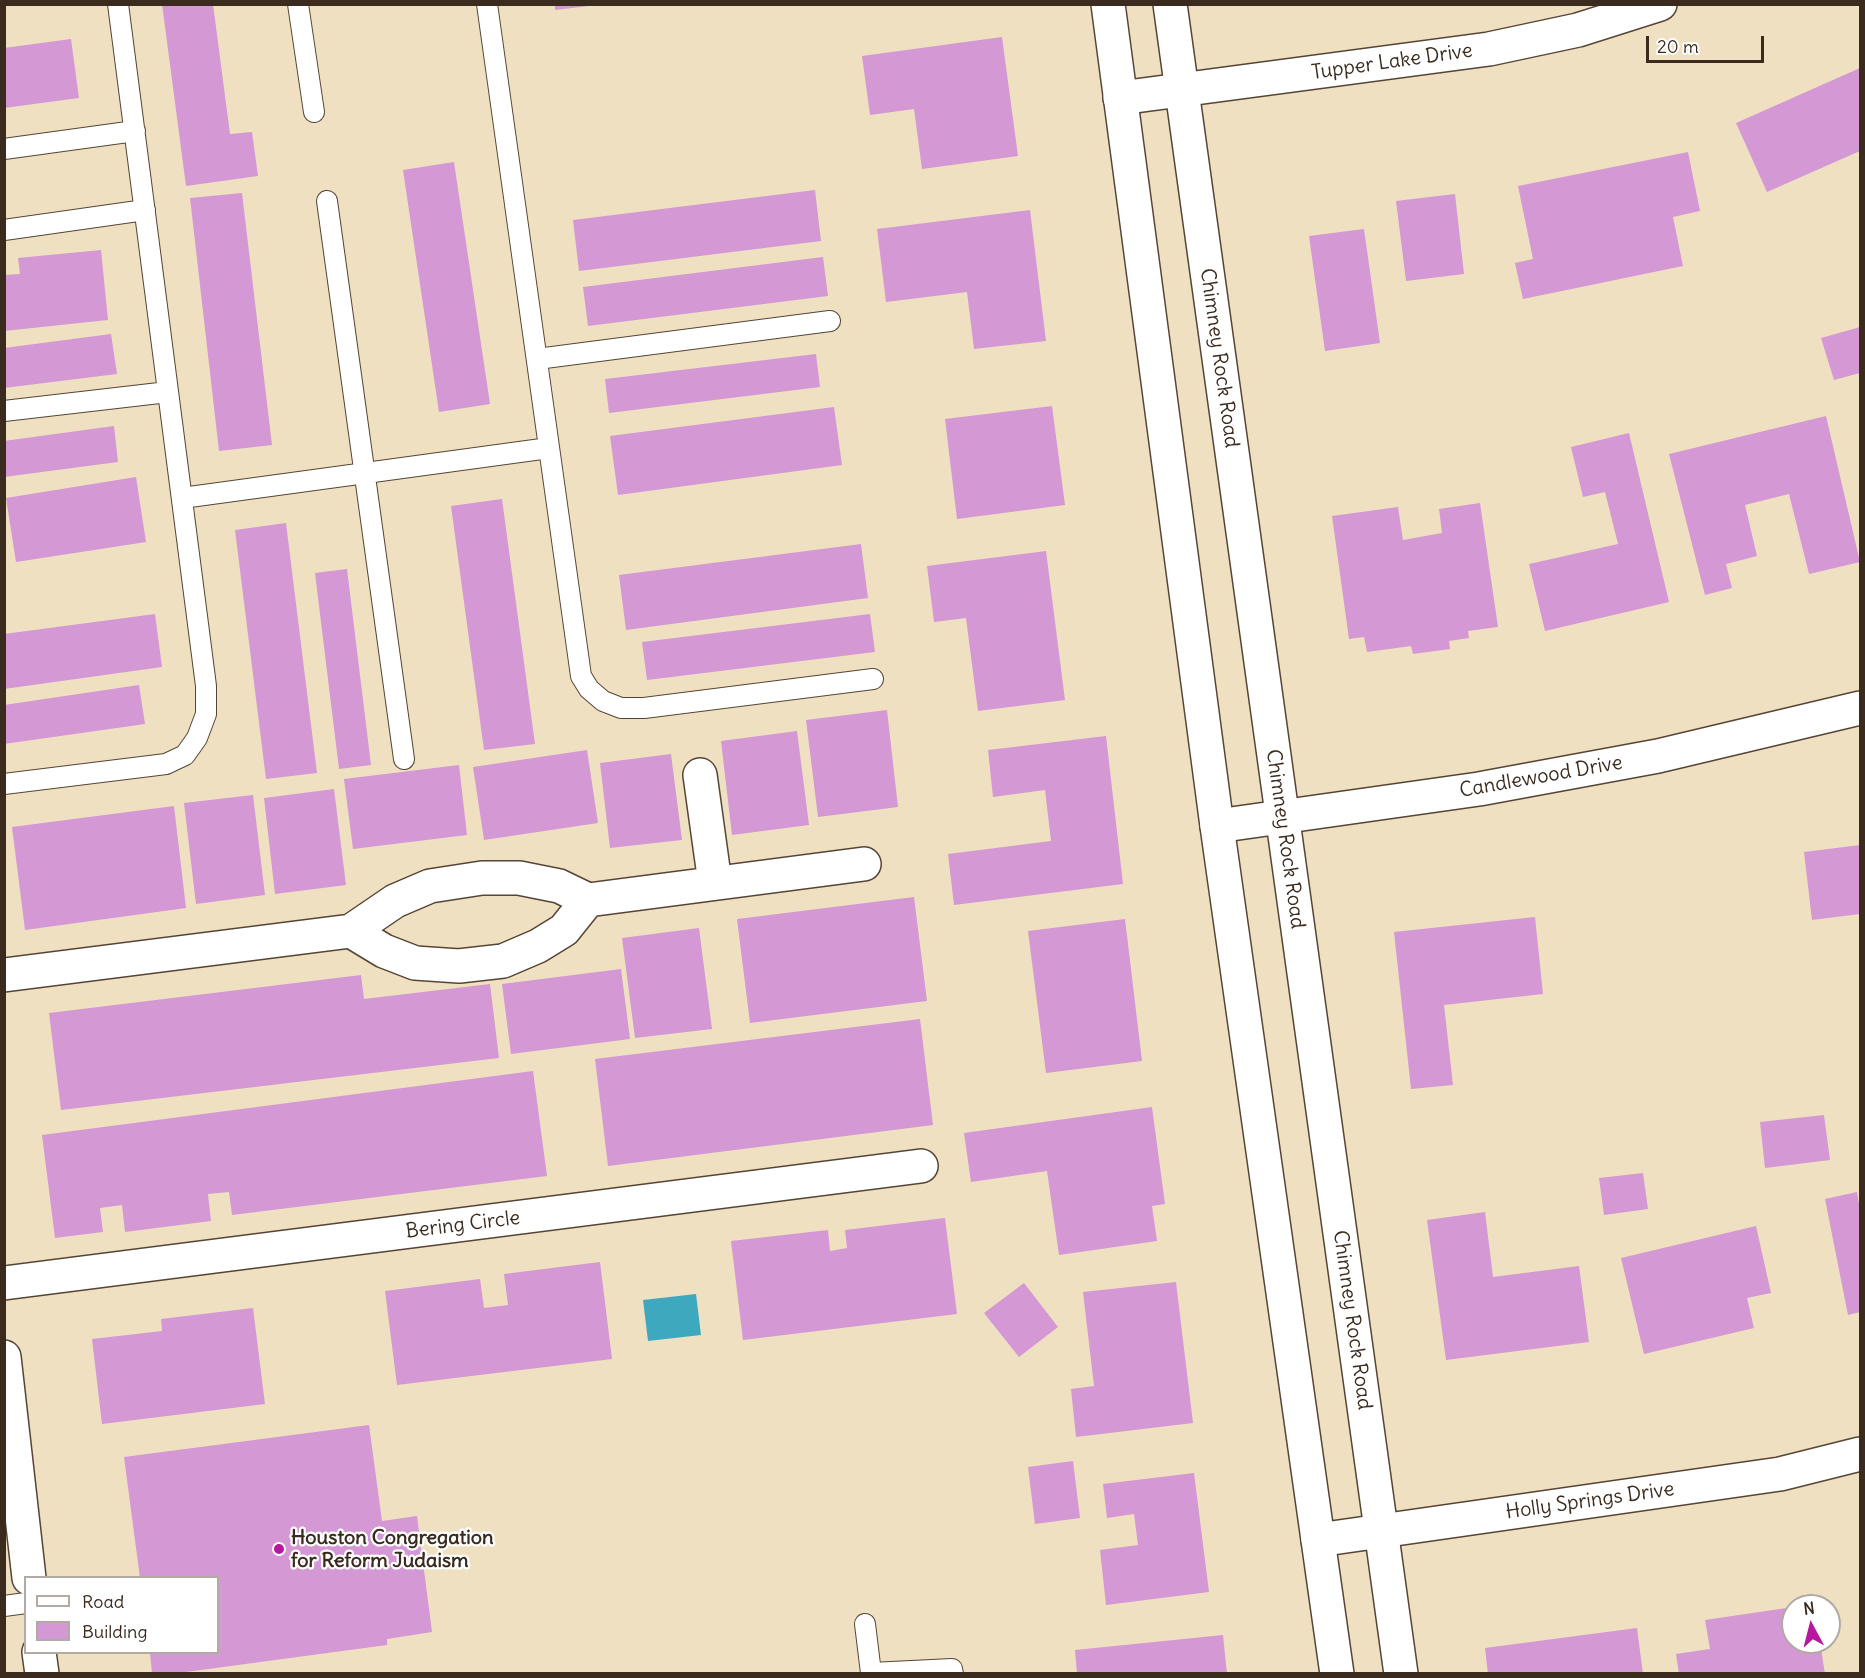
<!DOCTYPE html>
<style>
body{margin:0}
#map{position:relative;width:1865px;height:1678px;overflow:hidden;background:#efe0c1;font-family:Delius,sans-serif}
canvas{display:block}
.frame{position:absolute;inset:0;border:6px solid #3b2a1e;pointer-events:none}
.legend{position:absolute;left:24px;top:1576px;width:195px;height:78px;box-sizing:border-box;background:#fff;border:2px solid #b1aaa5;margin:0;padding:8px 10px;list-style:none;font-size:18px;color:#3b2a1e}
.legend li{display:flex;align-items:center;gap:12px;height:30px}
.legend b{width:30px;border:2px solid #b1aaa5}
.north{position:absolute;left:1781px;top:1594px;width:60px;height:60px;box-sizing:border-box;background:#fff;border:2px solid #b1aaa5;border-radius:50%;rotate:353deg;font-size:16px;font-weight:700;line-height:24px;text-align:center;color:#3b2a1e}
.north::after{content:'';display:block;margin:auto;width:21px;height:27px;background:#b5179e;clip-path:polygon(50% 0,100% 100%,50% 72%,0 100%)}
.scale{position:absolute;left:1646px;top:36px;width:118px;height:27px;box-sizing:border-box;border:3px solid #3b2a1e;border-top:0;padding-left:8px;font-size:18px;line-height:21px;white-space:nowrap;color:#3b2a1e;-webkit-text-stroke:4px #fff;paint-order:stroke}
</style>
<div id="map">
<canvas width="1865" height="1678"></canvas>
<div class="frame"></div>
<ul class="legend">
<li><b style="height:8px;background:#fff"></b>Road</li>
<li><b style="height:16px;background:#d498d4"></b>Building</li>
</ul>
<div class="north">N</div>
<div class="scale">20 m</div>
</div>
<script>
const ctx = document.querySelector('canvas').getContext('2d');
ctx.lineJoin = 'round';
function fill(path, color) { ctx.fillStyle = color; ctx.fill(path, 'evenodd'); }
const toPath = rows => new Path2D(rows.map(r => 'M' + r).join(''));
function stroke(path, color, width, dash) { ctx.strokeStyle = color; ctx.lineWidth = width; ctx.lineCap = dash ? 'butt' : 'round'; ctx.setLineDash(dash || []); ctx.stroke(path); }
function write(font, color, halo, rows, align = 'center') {
  ctx.font = font + ' Delius,sans-serif'; ctx.lineWidth = 4.5; ctx.setLineDash([]); ctx.textBaseline = 'middle'; ctx.strokeStyle = halo; ctx.fillStyle = color; for (const [text, x, y, turn = 0] of rows) {
    ctx.save(); ctx.translate(x, y); ctx.rotate((+turn || 0) * Math.PI / 180); ctx.textAlign = isNaN(turn) ? turn : align; if (halo) ctx.strokeText(text, 0, 0); ctx.fillText(text, 0, 0); ctx.restore();
  }
}
const water = toPath([
 [696,1294,701,1335,648,1341,643,1300]
]);
const building = toPath([
 [162,4,213,4,230,134,252,132,258,176,186,186],
 [555,4,589,4,589,6,555,10],
 [1002,37,1018,156,922,169,914,109,870,115,862,56],
 [71,39,79,98,4,108,4,48],
 [1860,68,1860,151,1767,192,1736,123],
 [1688,152,1700,211,1673,217,1683,266,1523,299,1515,263,1533,259,1518,186],
 [454,162,490,404,439,412,403,170],
 [815,190,821,241,579,271,573,220],
 [242,193,272,445,219,451,190,198],
 [1455,194,1464,274,1406,281,1396,201],
 [1030,210,1046,341,974,349,967,292,886,302,877,229],
 [1364,229,1380,343,1325,351,1309,236],
 [101,250,108,320,4,331,4,275,20,274,18,258],
 [823,257,828,296,588,326,583,287],
 [1860,327,1860,373,1834,380,1821,338],
 [111,334,117,374,4,388,4,348],
 [816,354,820,387,609,413,605,379],
 [1052,406,1065,505,957,519,945,419],
 [834,407,842,465,618,495,610,436],
 [1826,416,1860,562,1809,574,1789,494,1745,505,1757,556,1726,564,1732,588,1705,595,1669,454],
 [114,426,118,462,4,477,4,441],
 [1629,433,1669,602,1545,631,1529,564,1618,544,1605,492,1583,497,1571,447],
 [136,477,146,542,16,562,6,498],
 [502,499,535,744,484,750,451,506],
 [1480,503,1498,627,1468,631,1469,638,1449,641,1450,649,1413,654,1411,646,1367,652,1364,637,1349,639,1332,516,1398,507,1403,540,1442,533,1439,509],
 [286,523,317,773,266,779,235,530],
 [861,544,868,598,626,630,619,575],
 [1046,551,1065,700,978,711,966,618,934,622,927,566],
 [347,569,371,765,339,769,315,573],
 [155,614,162,667,4,689,4,634],
 [870,614,875,652,647,680,642,642],
 [139,685,145,724,4,744,4,705],
 [887,710,898,807,818,817,806,720],
 [797,731,809,825,732,835,721,741],
 [1106,736,1123,884,954,905,948,854,1051,841,1045,790,993,797,988,750],
 [587,750,598,823,484,840,473,767],
 [671,754,682,840,610,848,600,763],
 [459,765,467,835,353,849,344,779],
 [334,789,346,885,275,894,264,798],
 [253,795,265,895,196,904,184,803],
 [174,806,186,908,25,930,12,827],
 [1860,845,1860,914,1812,920,1804,852],
 [914,897,927,1001,750,1023,737,919],
 [1535,917,1543,994,1444,1005,1453,1085,1411,1089,1394,932],
 [1125,919,1142,1061,1046,1073,1028,931],
 [699,928,712,1029,635,1038,622,938],
 [621,969,630,1039,511,1054,502,984],
 [361,975,364,999,490,984,499,1058,61,1110,49,1013],
 [920,1019,933,1125,608,1166,595,1059],
 [533,1071,547,1176,232,1215,229,1192,208,1194,211,1221,125,1232,122,1205,100,1208,103,1232,55,1238,42,1135],
 [1152,1107,1165,1204,1152,1206,1157,1241,1059,1255,1047,1171,971,1182,964,1133],
 [1824,1115,1830,1160,1765,1168,1760,1122],
 [1643,1173,1648,1209,1604,1215,1599,1178],
 [1857,1192,1860,1210,1860,1312,1848,1315,1825,1199],
 [1485,1212,1493,1277,1579,1266,1589,1342,1446,1360,1427,1220],
 [945,1218,957,1314,743,1340,731,1241,828,1230,830,1251,847,1248,845,1230],
 [1756,1226,1771,1293,1747,1298,1754,1328,1644,1354,1621,1258],
 [600,1262,612,1359,397,1385,385,1291,480,1279,484,1308,508,1305,504,1274],
 [1176,1282,1193,1423,1076,1437,1071,1389,1094,1386,1083,1292],
 [1024,1283,1058,1327,1019,1357,984,1313],
 [253,1308,265,1404,102,1424,92,1339,162,1331,161,1319],
 [369,1425,382,1521,417,1516,432,1632,387,1639,387,1645,171,1674,152,1674,150,1652,218,1652,218,1578,140,1578,124,1457],
 [1073,1461,1080,1518,1035,1524,1028,1467],
 [1194,1473,1209,1592,1106,1605,1100,1550,1138,1545,1134,1514,1107,1518,1103,1484],
 [1793,1607,1793,1642,1820,1642,1825,1674,1679,1674,1676,1654,1710,1649,1705,1620],
 [1637,1628,1643,1674,1488,1674,1485,1648],
 [1223,1635,1227,1674,1077,1674,1075,1650]
]);
const lane = toPath([
 [298,4,314,112],
 [487,4,581,676,589,689,603,701,621,708,644,708,873,679],
 [4,149,135,131],
 [327,201,404,759],
 [4,230,145,210],
 [537,359,830,321],
 [4,411,168,392],
 [182,498,549,448],
 [4,784,166,764,185,755,197,738,206,714,206,686,118,4],
 [4,1606,26,1603],
 [865,1624,871,1673,952,1669,953,1674]
]);
const street = toPath([
 [1120,98,1489,49,1578,30,1660,4],
 [700,775,715,883],
 [1217,826,1479,789,1658,756,1860,708],
 [588,900,564,930,538,946,503,961,459,966,415,963,384,951,351,931,395,901,430,886,482,878,519,878,559,886,588,900,864,864],
 [4,975,351,931],
 [4,1283,921,1166],
 [1318,1540,1780,1474,1860,1454]
]);
const secondary = toPath([
 [1108,4,1217,826,1337,1674],
 [1170,4,1401,1674],
 [4,1357,29,1578],
 [39,1652,42,1674]
]);
const markers = [
 [279,1549,6,"#b5179e"]
];
const streetNames = [
 ["Tupper Lake Drive",1392,62,-8],
 ["Chimney Rock Road",1219,358,82],
 ["Candlewood Drive",1541,777,-10],
 ["Chimney Rock Road",1285,839,82],
 ["Bering Circle",463,1225,-7],
 ["Chimney Rock Road",1352,1320,82],
 ["Holly Springs Drive",1590,1501,-8]
];
const poiNames = [
 ["Houston Congregation",291,1538],
 ["for Reform Judaism",291,1561]
];
fill(water, '#3ea8be');
fill(building, '#d498d4');
stroke(lane, '#564536', 22);
stroke(street, '#564536', 36);
stroke(secondary, '#564536', 36);
stroke(lane, '#fff', 20);
stroke(street, '#fff', 33);
stroke(secondary, '#fff', 33);
for (const [x, y, r, color] of markers) { const dot = new Path2D(); dot.arc(x, y, r, 0, 2 * Math.PI); ctx.fillStyle = color; ctx.fill(dot); stroke(dot, '#fff', 2); }
write('20px', '#3b2a1e', '#fff', streetNames);
write('bold 20px', '#3b2a1e', '#fff', poiNames, 'left');
</script>
